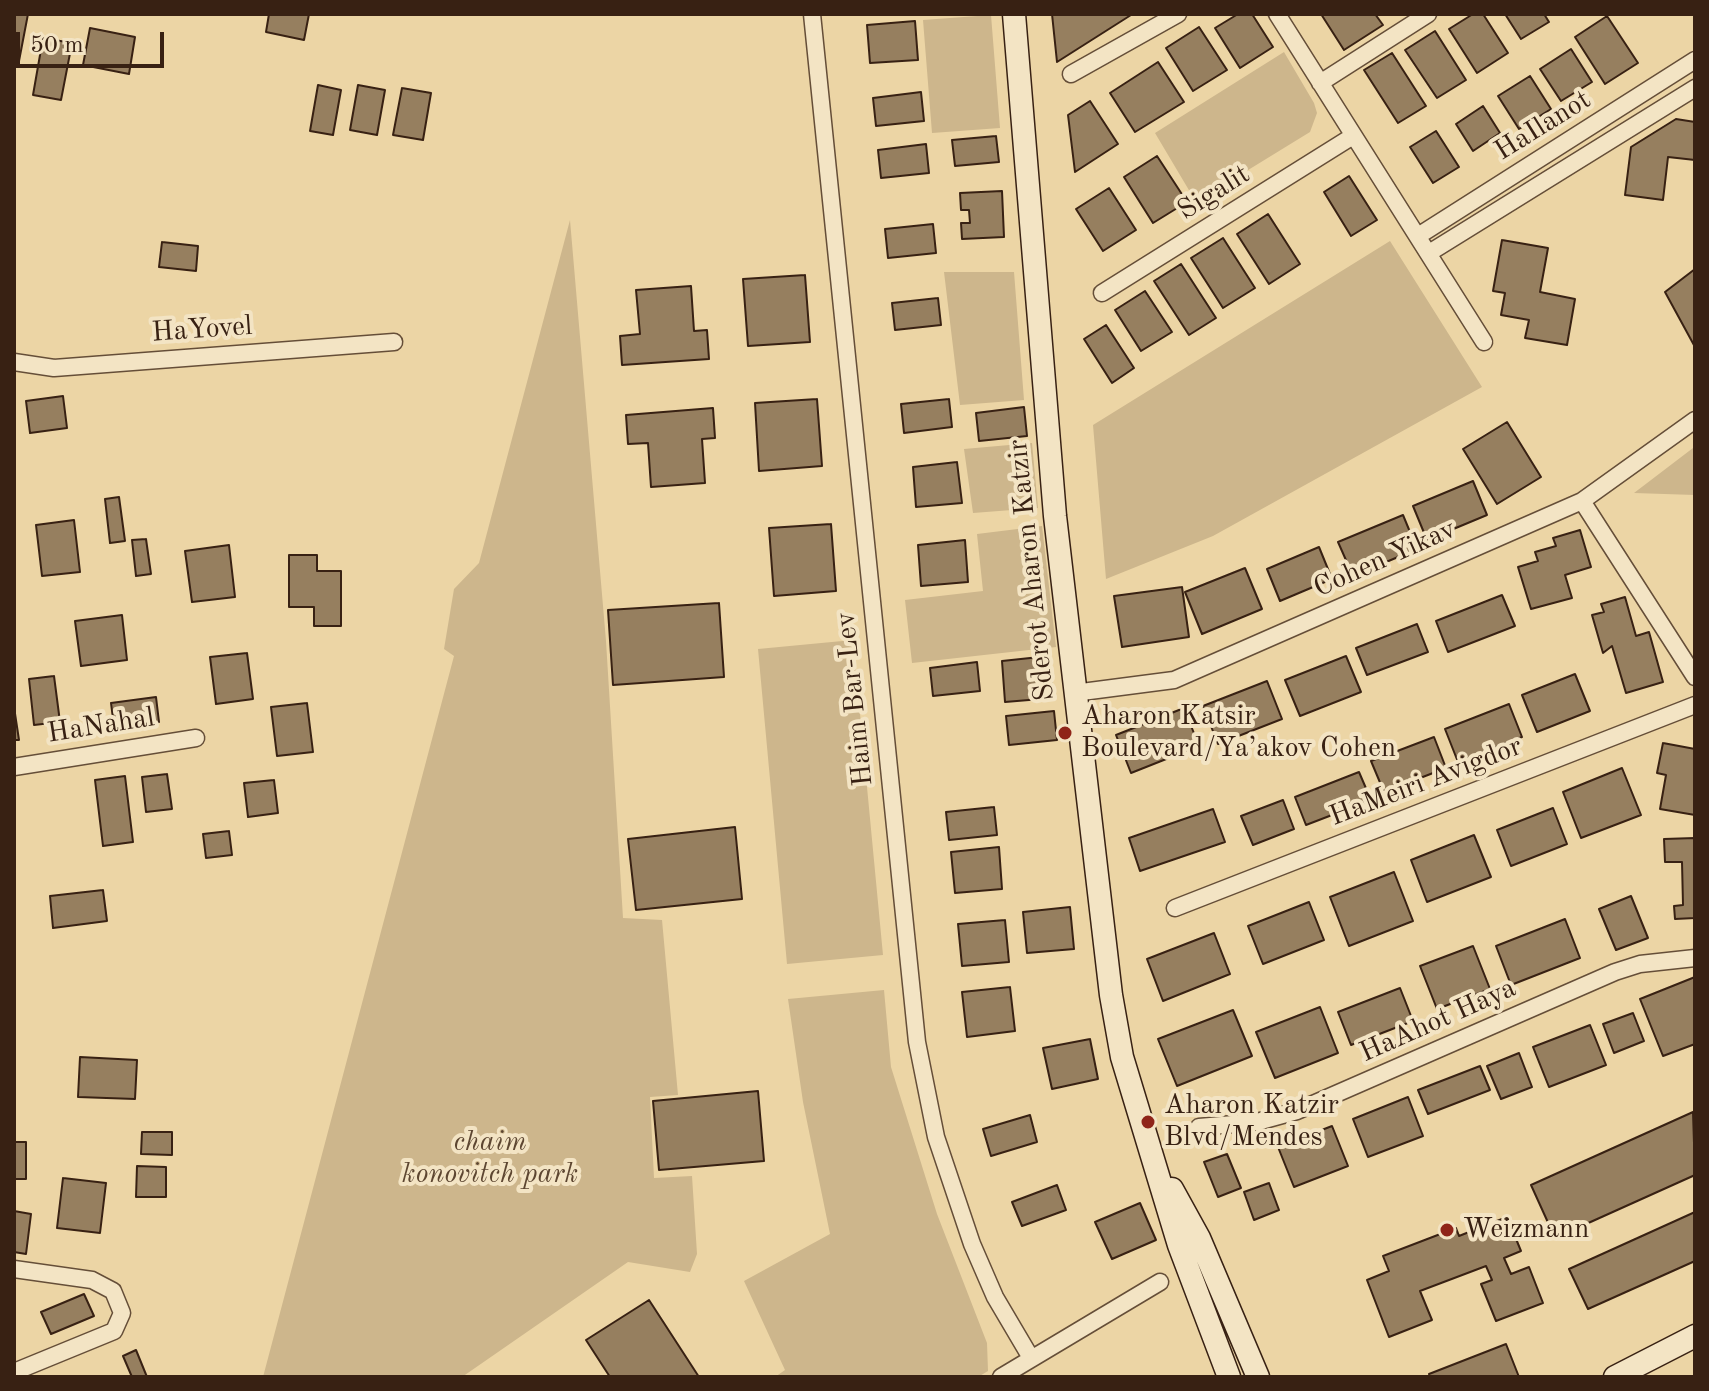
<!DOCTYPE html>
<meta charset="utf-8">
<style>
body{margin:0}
#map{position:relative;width:1709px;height:1391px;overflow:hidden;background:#ecd5a5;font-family:"Old Standard TT",serif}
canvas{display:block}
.frame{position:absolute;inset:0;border:16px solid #382113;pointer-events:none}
.scale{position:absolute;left:16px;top:32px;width:148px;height:36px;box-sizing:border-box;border:4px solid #382113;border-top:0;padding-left:10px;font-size:24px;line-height:28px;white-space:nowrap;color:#382113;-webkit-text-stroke:6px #f3e4c4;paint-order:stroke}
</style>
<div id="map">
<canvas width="1709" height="1391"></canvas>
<div class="frame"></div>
<div class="scale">50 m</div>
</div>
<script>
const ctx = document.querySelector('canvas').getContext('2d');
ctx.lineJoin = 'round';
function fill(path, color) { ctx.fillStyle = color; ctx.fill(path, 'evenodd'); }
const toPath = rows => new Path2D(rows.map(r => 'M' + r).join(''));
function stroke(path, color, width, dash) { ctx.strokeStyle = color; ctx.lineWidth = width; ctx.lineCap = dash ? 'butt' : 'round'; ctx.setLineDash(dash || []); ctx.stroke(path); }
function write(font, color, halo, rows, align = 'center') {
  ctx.font = font + ' "Old Standard TT",serif'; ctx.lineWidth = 8; ctx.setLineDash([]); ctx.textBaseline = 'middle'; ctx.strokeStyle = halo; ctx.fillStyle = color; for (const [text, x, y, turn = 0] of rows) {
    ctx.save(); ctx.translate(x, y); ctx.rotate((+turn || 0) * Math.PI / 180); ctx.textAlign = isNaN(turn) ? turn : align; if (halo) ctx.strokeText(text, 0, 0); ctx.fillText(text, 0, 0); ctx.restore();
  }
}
const green = toPath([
 [991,15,1000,128,932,133,923,20],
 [1284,52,1314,103,1317,113,1310,132,1196,202,1155,133],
 [570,220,606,641,623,918,662,920,678,1095,650,1097,654,1178,692,1176,697,1254,690,1272,628,1262,462,1377,263,1377,454,656,444,649,454,589,479,563],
 [1390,241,1482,387,1213,536,1106,579,1093,425],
 [944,272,1014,272,1024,400,960,405],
 [1032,443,1038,508,973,513,964,449],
 [1695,447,1695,495,1634,493,1693,448],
 [1042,526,1056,647,912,663,905,600,983,591,977,534],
 [853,640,883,955,787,964,758,649],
 [884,990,891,1067,937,1214,987,1343,988,1371,978,1377,775,1377,785,1370,744,1281,830,1234,803,1102,788,999]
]);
const building = toPath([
 [14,14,28,14,19,61,14,60,14,14],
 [269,14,309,14,304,40,266,32,269,14],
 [1052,14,1131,14,1131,15,1057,62,1052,14],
 [1238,14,1252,14,1273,47,1240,68,1215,28,1238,14],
 [1321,14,1375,14,1383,25,1344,50,1321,14],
 [1473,14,1483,14,1508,53,1477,73,1449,29,1473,14],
 [1505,14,1544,14,1549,22,1521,39,1505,14],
 [1607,16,1638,63,1605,84,1575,37,1607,16],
 [915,21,918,60,870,63,867,25,915,21],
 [1199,27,1227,70,1193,91,1166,48,1199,27],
 [90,28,135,37,129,74,83,65,90,28],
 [1435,31,1466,80,1437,98,1405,50,1435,31],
 [43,38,72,43,61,100,33,95,43,38],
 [1571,49,1592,82,1561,101,1540,69,1571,49],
 [1392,53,1426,106,1398,123,1364,70,1392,53],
 [1158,62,1184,102,1135,132,1110,93,1158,62],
 [1530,76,1551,109,1519,129,1498,96,1530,76],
 [318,85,341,90,333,135,310,131,318,85],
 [358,85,385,90,377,135,350,130,358,85],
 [402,88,431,93,423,140,393,135,402,88],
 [921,92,924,121,876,126,873,98,921,92],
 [1090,101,1118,144,1075,172,1068,115,1090,101],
 [1483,106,1500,133,1473,151,1456,124,1483,106],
 [1676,119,1695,122,1695,160,1668,157,1663,200,1625,195,1631,147,1676,119],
 [1436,131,1459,167,1433,183,1410,147,1436,131],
 [996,136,999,162,955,166,952,140,996,136],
 [926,144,929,173,881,178,878,150,926,144],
 [1157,156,1187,202,1153,223,1124,177,1157,156],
 [1349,176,1377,220,1351,236,1324,192,1349,176],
 [1109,188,1136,230,1103,251,1076,209,1109,188],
 [1002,191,1004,237,962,239,961,223,970,223,969,210,961,210,960,193,1002,191],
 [1268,214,1300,264,1269,284,1237,234,1268,214],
 [933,224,936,253,888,258,885,229,933,224],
 [1223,238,1255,288,1223,308,1191,258,1223,238],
 [1502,240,1548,248,1540,292,1575,299,1567,345,1525,338,1529,320,1501,315,1505,293,1493,291,1502,240],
 [162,242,198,246,196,271,159,267,162,242],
 [1181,264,1216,318,1189,335,1154,281,1181,264],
 [1695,269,1695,347,1665,292,1695,269],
 [805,275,810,342,748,346,743,279,805,275],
 [691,286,694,331,707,330,709,359,622,365,620,336,640,334,636,290,691,286],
 [1145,291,1172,332,1141,351,1115,310,1145,291],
 [938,298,941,325,895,330,892,303,938,298],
 [1106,325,1134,368,1112,383,1084,339,1106,325],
 [63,396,67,428,30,433,26,401,63,396],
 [817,399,822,466,759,471,755,403,817,399],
 [949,399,952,427,904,433,901,404,949,399],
 [1024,407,1027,436,979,441,976,413,1024,407],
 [713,408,715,438,702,439,705,483,651,487,648,443,628,444,626,415,713,408],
 [1507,422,1541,477,1497,504,1463,449,1507,422],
 [957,462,962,503,916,507,913,467,957,462],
 [1473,481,1487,515,1427,540,1413,506,1473,481],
 [119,497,125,541,110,543,105,499,119,497],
 [1403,515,1417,549,1353,576,1338,542,1403,515],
 [74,520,80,572,42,576,36,525,74,520],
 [831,524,836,591,774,596,769,528,831,524],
 [1580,530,1591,567,1565,575,1572,598,1531,609,1518,567,1538,561,1535,552,1556,546,1553,538,1580,530],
 [146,539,151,574,136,576,132,540,146,539],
 [965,540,968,582,921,586,918,545,965,540],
 [229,545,235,597,192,602,185,551,229,545],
 [1319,547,1332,579,1280,601,1267,569,1319,547],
 [289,555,317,555,317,571,341,571,341,626,314,626,314,607,289,607,289,555],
 [1245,568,1262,609,1202,634,1185,592,1245,568],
 [1182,587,1189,637,1122,647,1114,596,1182,587],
 [1502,595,1515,626,1448,652,1436,621,1502,595],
 [1625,597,1636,636,1649,632,1663,682,1626,693,1612,646,1603,653,1592,615,1604,612,1601,604,1625,597],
 [719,603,724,677,613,685,608,610,719,603],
 [122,615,127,660,81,666,75,621,122,615],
 [1417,624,1428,652,1367,675,1356,648,1417,624],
 [247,653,253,699,216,704,210,657,247,653],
 [1049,656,1053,698,1005,702,1002,661,1049,656],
 [1346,656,1361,692,1300,716,1285,680,1346,656],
 [977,662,980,691,933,696,930,668,977,662],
 [1575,674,1590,711,1537,732,1522,695,1575,674],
 [54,676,60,722,34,725,29,679,54,676],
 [1267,681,1282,719,1218,744,1203,706,1267,681],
 [156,697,159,722,114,727,111,703,156,697],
 [307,703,313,752,277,756,271,707,307,703],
 [1509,704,1522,737,1458,762,1445,729,1509,704],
 [14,707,19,740,14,740,14,707],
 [1184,708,1199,746,1131,773,1116,735,1184,708],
 [1054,711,1057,740,1009,745,1006,716,1054,711],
 [1434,737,1446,768,1384,792,1371,761,1434,737],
 [1663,743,1695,749,1695,815,1660,809,1666,775,1657,773,1663,743],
 [1622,768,1641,815,1581,838,1563,792,1622,768],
 [1359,772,1371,800,1306,825,1295,797,1359,772],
 [167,774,172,809,146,812,142,777,167,774],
 [125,776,133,842,103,846,95,780,125,776],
 [274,780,278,813,248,817,244,783,274,780],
 [1283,800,1294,829,1253,845,1241,816,1283,800],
 [994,807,997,835,949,840,946,812,994,807],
 [1553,808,1567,844,1511,866,1497,830,1553,808],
 [1213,809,1225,842,1140,871,1129,838,1213,809],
 [735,827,742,899,636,910,628,839,735,827],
 [229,831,232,855,206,858,203,834,229,831],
 [1474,835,1491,877,1427,902,1411,860,1474,835],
 [1695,838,1695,918,1675,919,1674,906,1683,905,1682,862,1665,862,1664,839,1695,838],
 [999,847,1002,889,955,893,951,852,999,847],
 [1394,872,1413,921,1349,946,1330,897,1394,872],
 [103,890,107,921,53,928,50,896,103,890],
 [1631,896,1648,938,1616,950,1599,909,1631,896],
 [1309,902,1324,940,1263,964,1248,926,1309,902],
 [1070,907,1074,949,1027,953,1023,912,1070,907],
 [1565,919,1580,958,1511,985,1496,946,1565,919],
 [1005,920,1009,962,962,966,958,924,1005,920],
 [1214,933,1230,974,1163,1001,1147,959,1214,933],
 [1473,946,1490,989,1437,1009,1420,966,1473,946],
 [1695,977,1695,1044,1663,1056,1640,999,1695,977],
 [1010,987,1015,1031,967,1037,962,992,1010,987],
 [1400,988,1413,1021,1351,1045,1338,1012,1400,988],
 [1320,1007,1338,1053,1275,1078,1256,1032,1320,1007],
 [1233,1010,1252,1056,1177,1086,1158,1039,1233,1010],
 [1633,1013,1644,1041,1614,1053,1603,1024,1633,1013],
 [1590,1025,1606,1065,1549,1087,1533,1047,1590,1025],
 [1090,1039,1098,1079,1052,1089,1043,1048,1090,1039],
 [1519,1053,1532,1087,1501,1099,1487,1066,1519,1053],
 [80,1057,137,1060,135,1099,78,1097,80,1057],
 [1480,1066,1490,1090,1428,1114,1418,1090,1480,1066],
 [758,1091,764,1161,659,1170,653,1101,758,1091],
 [1408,1097,1423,1136,1368,1157,1353,1119,1408,1097],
 [1693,1112,1695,1175,1555,1238,1531,1185,1693,1112],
 [1030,1115,1037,1142,991,1156,983,1129,1030,1115],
 [1332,1126,1348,1166,1294,1187,1278,1147,1332,1126],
 [142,1132,172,1132,172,1155,141,1154,142,1132],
 [14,1142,26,1142,26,1179,14,1179,14,1142],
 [1227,1154,1241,1188,1218,1197,1204,1162,1227,1154],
 [137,1166,166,1167,166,1197,136,1197,137,1166],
 [63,1178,106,1183,100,1233,57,1228,63,1178],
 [1269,1183,1279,1210,1254,1220,1244,1192,1269,1183],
 [1057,1185,1066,1210,1022,1226,1012,1202,1057,1185],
 [1140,1203,1156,1240,1112,1259,1095,1222,1140,1203],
 [14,1211,31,1214,26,1254,14,1252,14,1211],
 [1695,1212,1695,1261,1588,1309,1569,1269,1695,1212],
 [1507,1217,1521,1251,1504,1258,1511,1274,1529,1267,1543,1303,1496,1321,1481,1284,1492,1280,1486,1266,1420,1291,1432,1320,1389,1337,1367,1280,1389,1271,1383,1256,1456,1228,1459,1236,1507,1217],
 [84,1294,94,1316,51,1334,41,1312,84,1294],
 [649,1300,699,1377,610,1377,586,1340,649,1300],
 [1506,1344,1519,1377,1430,1377,1429,1374,1506,1344],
 [136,1350,147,1377,132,1377,123,1356,136,1350]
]);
const street = toPath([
 [812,14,917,1042,936,1137,972,1244,995,1297,1031,1358],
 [1277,14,1484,342],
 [1071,74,1178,14],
 [1320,83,1428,14],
 [1418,236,1695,60],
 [1429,253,1695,88],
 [1102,293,1353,136],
 [14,362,54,368,394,342],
 [1582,501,1695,677],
 [1074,693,1174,680,1582,501,1695,420],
 [14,767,196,738],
 [1175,908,1695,705],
 [1199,1127,1257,1122,1297,1111,1615,972,1640,964,1695,958],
 [14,1269,92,1280,113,1291,122,1313,114,1331,14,1372],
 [1001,1377,1160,1282]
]);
const secondary = toPath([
 [1014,14,1055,516,1111,995,1122,1057,1179,1245,1229,1377],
 [1172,1189,1199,1238,1258,1377],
 [1615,1377,1695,1336]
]);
const markers = [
 [1065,733,8,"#8f2418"],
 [1148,1122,8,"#8f2418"],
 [1447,1230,8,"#8f2418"]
];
const streetNames = [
 ["HaIlanot",1543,126,-32],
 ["Sigalit",1214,193,-32],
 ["HaYovel",202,330,-4],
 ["Cohen Yikav",1385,559,-24],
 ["Sderot Aharon Katzir",1032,570,-96],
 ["Haim Bar-Lev",855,699,-96],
 ["HaNahal",101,726,-9],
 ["HaMeiri Avigdor",1426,782,-21],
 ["HaAhot Haya",1438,1021,-24]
];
const poiNames = [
 ["Aharon Katsir",1081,717],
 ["Boulevard/Ya’akov Cohen",1081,749],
 ["Aharon Katzir",1164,1106],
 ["Blvd/Mendes",1164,1138],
 ["Weizmann",1463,1230]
];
const parkNames = [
 ["chaim",490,1143],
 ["konovitch park",490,1175]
];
fill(green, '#cdb68c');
fill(building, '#967f5f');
stroke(building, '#382113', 2);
stroke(street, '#654e38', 19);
stroke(secondary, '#382113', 25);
stroke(street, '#f3e4c4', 16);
stroke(secondary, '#f3e4c4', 22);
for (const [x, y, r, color] of markers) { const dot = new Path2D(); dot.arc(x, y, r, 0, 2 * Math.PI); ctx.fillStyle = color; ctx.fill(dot); stroke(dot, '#f3e4c4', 3); }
write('28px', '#382113', '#f3e4c4', streetNames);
write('28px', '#382113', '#f3e4c4', poiNames, 'left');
write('italic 28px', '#5d4631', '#f3e4c4', parkNames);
</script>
